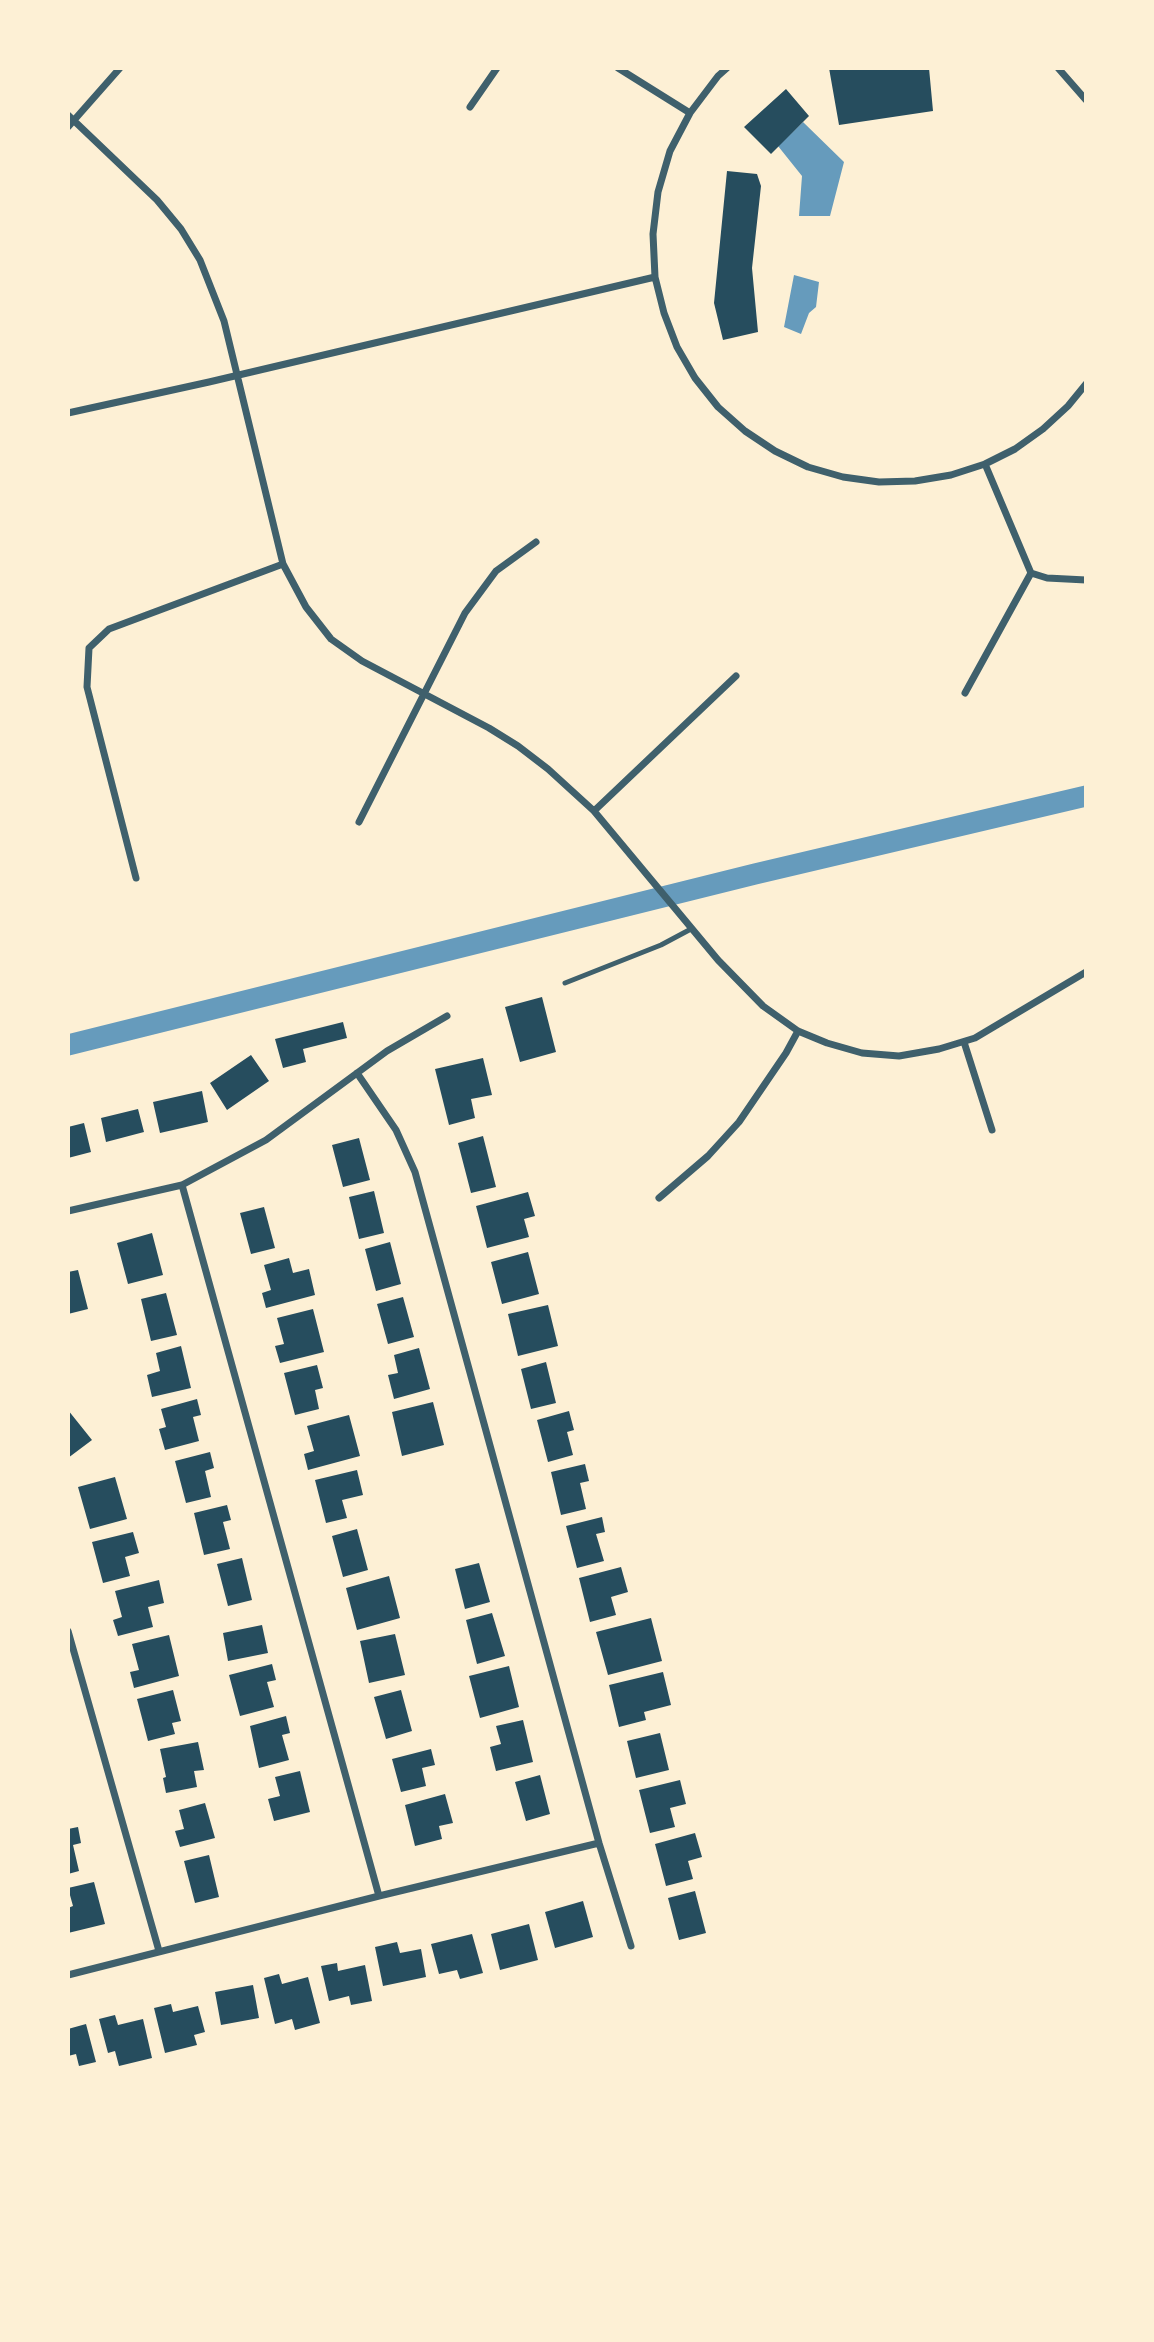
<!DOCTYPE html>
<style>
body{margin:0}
#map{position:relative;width:1154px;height:2342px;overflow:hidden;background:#fdf0d5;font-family:Bitter,serif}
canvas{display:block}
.frame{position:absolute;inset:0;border:70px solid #fdf0d5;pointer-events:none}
</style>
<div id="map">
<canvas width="1154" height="2342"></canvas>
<div class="frame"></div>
</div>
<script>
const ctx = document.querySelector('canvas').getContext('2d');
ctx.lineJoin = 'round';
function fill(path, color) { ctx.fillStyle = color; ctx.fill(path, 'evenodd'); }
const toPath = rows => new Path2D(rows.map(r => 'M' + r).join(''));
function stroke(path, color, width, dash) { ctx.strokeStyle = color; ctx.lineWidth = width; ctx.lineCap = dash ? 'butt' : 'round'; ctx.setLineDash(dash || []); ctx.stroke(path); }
const water = toPath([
 [803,122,844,162,830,216,799,216,802,176,778,146],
 [794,275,819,282,816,307,809,313,801,334,784,327]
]);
const canal = toPath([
 [68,1045,755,874,1086,796]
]);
const building = toPath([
 [829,68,929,68,933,111,839,125],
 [786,89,809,116,771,154,744,127],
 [727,171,757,174,761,186,752,268,758,332,723,340,714,303],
 [542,997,556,1052,520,1062,505,1007],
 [343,1022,347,1038,303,1049,306,1062,283,1068,275,1039],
 [251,1055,269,1081,227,1110,210,1083],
 [483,1058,492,1095,471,1099,475,1118,449,1125,435,1069],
 [202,1091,208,1122,160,1133,153,1102],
 [138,1109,144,1132,106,1142,101,1118],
 [84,1123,91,1152,68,1158,68,1127],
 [483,1136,496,1187,471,1193,458,1143],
 [359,1138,370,1180,343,1187,332,1145],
 [374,1191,384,1233,359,1239,349,1197],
 [528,1192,535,1216,524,1219,529,1237,487,1248,476,1206],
 [264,1207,275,1248,251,1254,240,1213],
 [152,1233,163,1275,128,1284,117,1243],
 [390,1242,401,1284,376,1291,365,1249],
 [528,1252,539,1294,502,1304,491,1262],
 [289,1258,293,1273,309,1269,315,1295,266,1308,262,1293,271,1290,264,1265],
 [78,1270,88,1309,68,1314,68,1272],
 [166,1293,177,1335,151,1341,141,1299],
 [403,1297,414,1337,388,1344,377,1304],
 [548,1305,558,1346,518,1356,508,1314],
 [313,1309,324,1352,280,1363,275,1346,284,1344,277,1318],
 [181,1346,191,1388,152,1397,147,1375,160,1371,156,1353],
 [419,1348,430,1389,394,1399,388,1375,398,1373,394,1355],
 [546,1362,556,1403,531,1409,521,1369],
 [317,1365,323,1388,315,1390,319,1409,295,1415,284,1373],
 [197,1399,201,1415,193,1417,199,1441,165,1450,159,1429,166,1427,161,1409],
 [433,1402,444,1445,402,1456,392,1412],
 [68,1410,92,1440,68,1458],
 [569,1411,574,1430,567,1432,573,1455,548,1462,537,1420],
 [349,1415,360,1456,308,1470,304,1454,314,1451,307,1426],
 [210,1452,214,1468,205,1471,211,1497,186,1503,175,1461],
 [585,1464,589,1481,580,1483,586,1509,561,1515,551,1472],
 [357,1470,363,1495,342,1500,347,1518,326,1523,315,1480],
 [115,1477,127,1519,90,1529,78,1487],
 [227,1505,231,1520,223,1522,230,1549,204,1555,194,1513],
 [602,1517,605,1532,596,1534,604,1561,577,1568,566,1526],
 [357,1529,368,1570,343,1577,332,1536],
 [133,1532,139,1553,125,1557,130,1576,103,1583,92,1542],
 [242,1558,252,1600,228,1606,217,1564],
 [479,1563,490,1602,465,1609,455,1569],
 [621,1567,628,1592,611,1597,616,1615,590,1622,579,1578],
 [389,1576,400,1618,357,1630,346,1588],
 [159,1580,164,1603,148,1607,153,1627,118,1636,113,1620,122,1617,115,1591],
 [492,1613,505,1656,477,1664,466,1620],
 [651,1618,662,1661,608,1675,596,1632],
 [262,1625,268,1653,228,1661,223,1633],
 [395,1634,405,1675,369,1683,360,1641],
 [169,1635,179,1676,134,1688,130,1672,139,1670,132,1644],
 [272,1664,276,1680,267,1682,274,1707,240,1716,229,1675],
 [509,1666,519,1707,480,1718,469,1676],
 [663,1672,671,1705,644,1712,646,1720,619,1727,609,1685],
 [173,1690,181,1721,172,1723,175,1734,148,1741,137,1699],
 [401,1690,412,1731,386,1739,374,1697],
 [286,1716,290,1733,282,1735,289,1760,259,1768,250,1726],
 [523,1720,533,1762,496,1771,490,1747,501,1744,496,1726],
 [660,1733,669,1770,636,1778,627,1741],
 [198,1742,204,1770,194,1771,197,1787,166,1793,163,1778,166,1777,160,1749],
 [431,1749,435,1765,422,1768,426,1786,401,1792,392,1759],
 [300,1771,310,1812,274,1821,268,1799,280,1796,275,1777],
 [540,1775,550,1814,526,1821,515,1782],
 [680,1780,686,1804,670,1808,675,1827,650,1833,639,1790],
 [445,1794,453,1823,439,1826,442,1839,415,1846,405,1805],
 [205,1803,215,1838,180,1847,175,1831,184,1829,179,1810],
 [78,1827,81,1843,73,1845,79,1871,68,1874,68,1829],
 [695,1833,702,1857,688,1861,693,1879,666,1886,655,1844],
 [209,1855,219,1897,195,1903,184,1861],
 [94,1882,105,1924,68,1933,68,1908,73,1906,68,1888],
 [695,1891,706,1933,679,1940,668,1898],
 [583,1901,593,1937,555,1948,545,1912],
 [529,1924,538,1960,500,1970,491,1934],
 [472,1934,483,1973,460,1979,457,1970,439,1974,431,1944],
 [397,1942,400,1953,421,1949,426,1977,383,1986,375,1947],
 [337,1963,338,1971,365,1965,372,2001,351,2005,349,1996,329,2001,321,1966],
 [279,1974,282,1984,308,1977,320,2023,295,2030,292,2019,275,2024,264,1978],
 [253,1985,259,2018,221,2025,215,1992],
 [171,2004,173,2012,198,2006,205,2032,194,2035,197,2045,165,2053,154,2008],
 [115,2015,118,2025,143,2019,152,2058,119,2066,115,2051,108,2053,99,2019],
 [86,2024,96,2062,79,2066,76,2054,68,2056,68,2029]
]);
const service = toPath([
 [565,983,661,945,691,929]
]);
const minor = toPath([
 [618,68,690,113],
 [727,68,718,76,690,113,670,151,658,192,653,234,655,277,664,313,677,347,695,378,718,407,745,431,775,451,808,467,843,477,879,482,915,481,951,475,985,464,1015,449,1043,429,1068,406,1086,384],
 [1058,68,1086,100],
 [470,107,497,68],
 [68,115,157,200,181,229,200,260,224,321,283,564,306,607,331,639,362,661,489,728,518,746,548,769,594,811,718,960,763,1006,798,1031,827,1043,862,1053,899,1056,939,1049,975,1038,1086,972],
 [68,127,120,68],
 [68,413,209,382,655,277],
 [985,464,1031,573],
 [1031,573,1047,578,1086,580],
 [965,693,1031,573],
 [594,811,736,676],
 [359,822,465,613,496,571,536,542],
 [136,878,87,687,89,648,109,629,283,564],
 [964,1042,992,1130],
 [357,1073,396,1130,415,1172,599,1843,631,1946],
 [182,1185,379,1896],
 [659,1198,708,1156,739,1122,786,1053,798,1031],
 [68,1211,182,1185,266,1140,387,1051,447,1016],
 [68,1631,159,1951],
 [68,1975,379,1896,599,1843]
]);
fill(water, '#669bbc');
stroke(canal, '#669bbc', 21);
fill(building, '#264d5e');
stroke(service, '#3f606c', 5);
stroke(minor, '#3f606c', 7);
</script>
